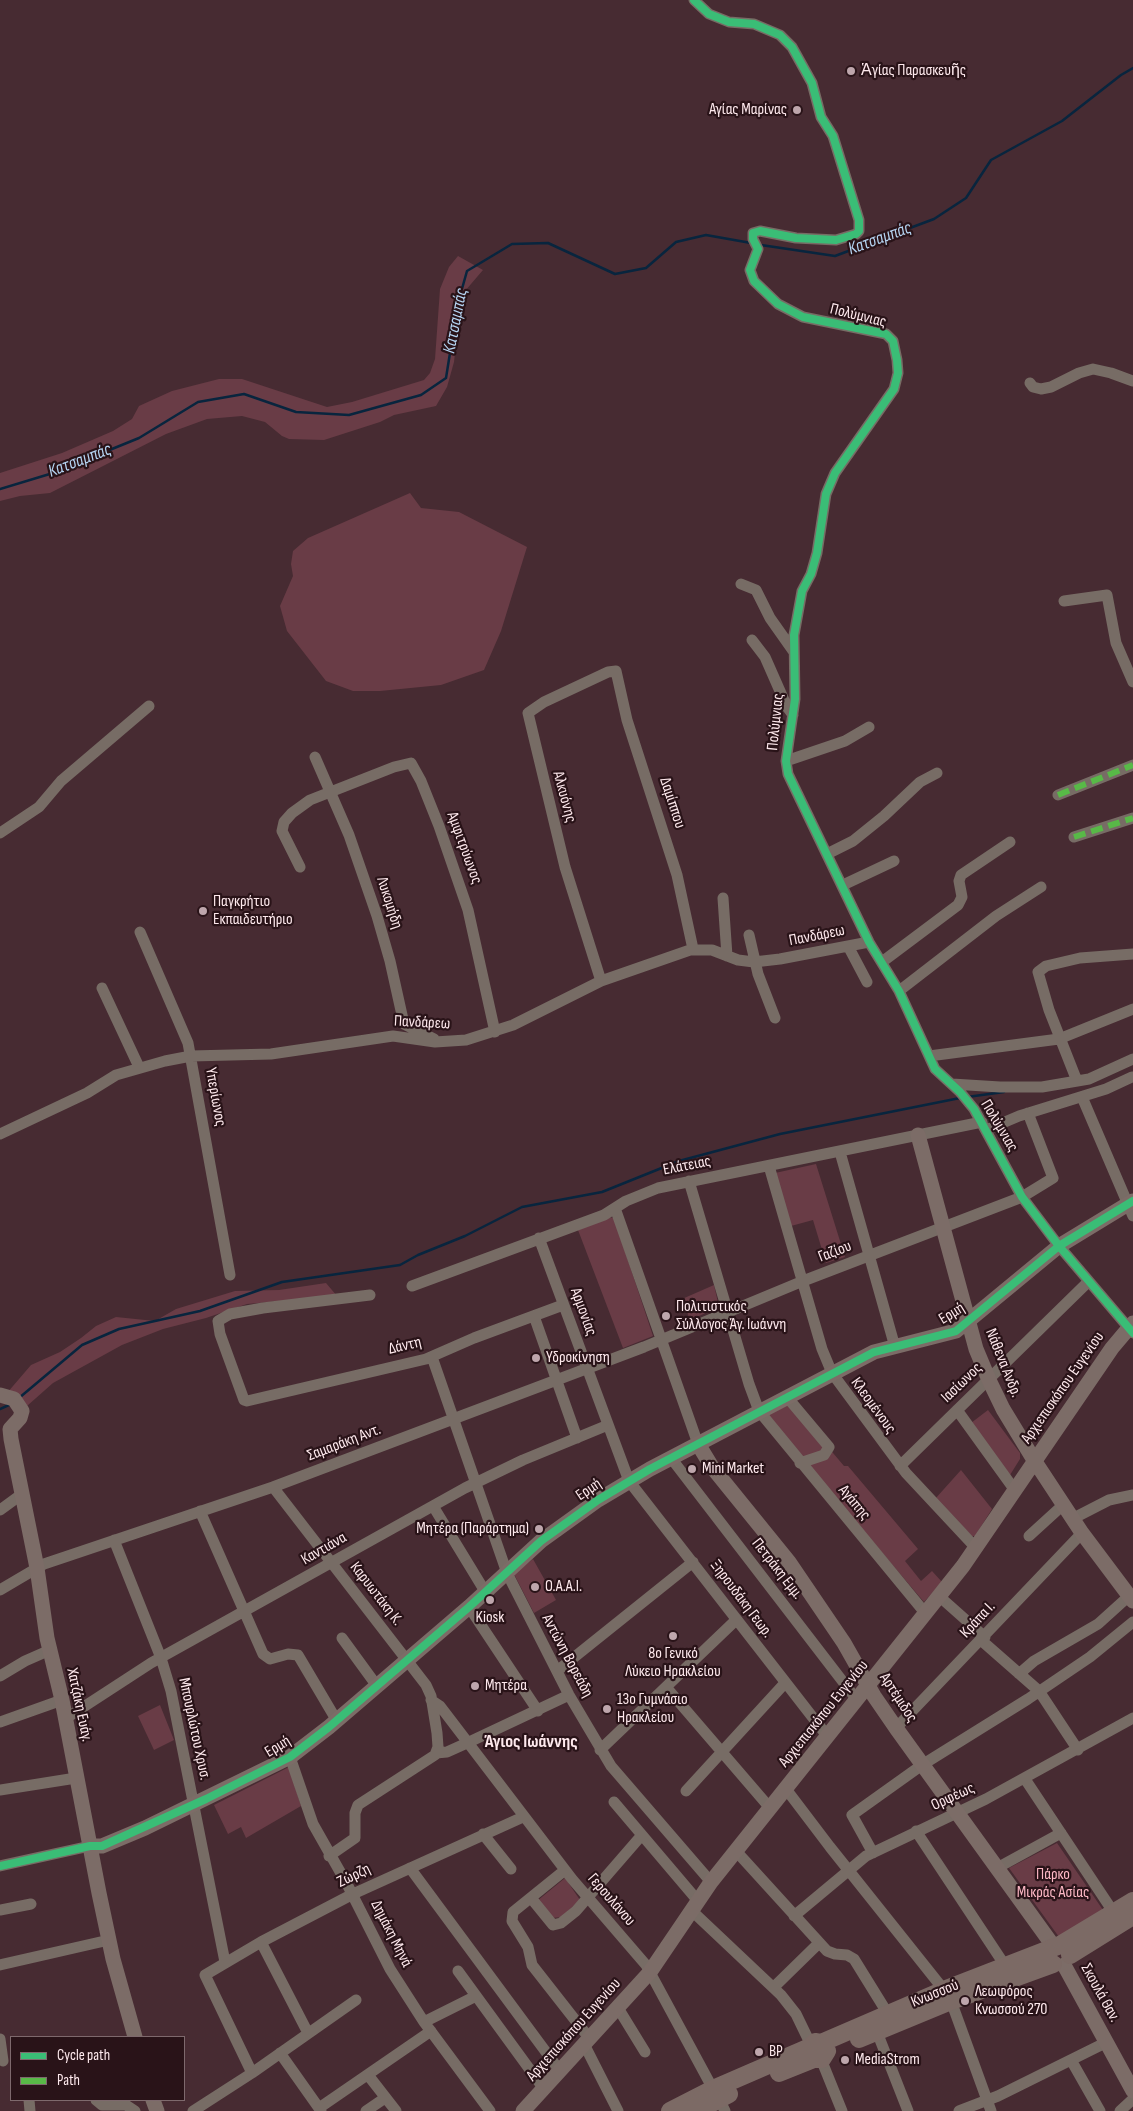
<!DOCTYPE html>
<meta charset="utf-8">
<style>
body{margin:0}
#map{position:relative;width:1133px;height:2111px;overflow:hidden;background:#472b32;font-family:"Sofia Sans Condensed",sans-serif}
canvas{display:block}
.legend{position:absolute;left:10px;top:2036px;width:175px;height:65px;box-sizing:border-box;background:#291318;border:1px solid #7e696d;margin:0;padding:6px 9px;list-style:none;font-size:15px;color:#fee9ed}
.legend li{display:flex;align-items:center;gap:10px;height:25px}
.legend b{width:25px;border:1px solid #7e696d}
</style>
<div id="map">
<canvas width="1133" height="2111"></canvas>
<ul class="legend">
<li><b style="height:6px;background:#3abd76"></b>Cycle path</li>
<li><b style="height:6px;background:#58b947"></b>Path</li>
</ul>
</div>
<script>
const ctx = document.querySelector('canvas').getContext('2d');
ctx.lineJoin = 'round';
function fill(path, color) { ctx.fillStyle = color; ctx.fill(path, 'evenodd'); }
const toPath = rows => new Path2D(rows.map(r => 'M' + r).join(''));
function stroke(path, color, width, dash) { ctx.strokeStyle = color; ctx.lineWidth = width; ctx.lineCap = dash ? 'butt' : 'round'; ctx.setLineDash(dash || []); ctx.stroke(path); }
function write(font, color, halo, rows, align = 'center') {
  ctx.font = font + ' "Sofia Sans Condensed",sans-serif'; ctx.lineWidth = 4.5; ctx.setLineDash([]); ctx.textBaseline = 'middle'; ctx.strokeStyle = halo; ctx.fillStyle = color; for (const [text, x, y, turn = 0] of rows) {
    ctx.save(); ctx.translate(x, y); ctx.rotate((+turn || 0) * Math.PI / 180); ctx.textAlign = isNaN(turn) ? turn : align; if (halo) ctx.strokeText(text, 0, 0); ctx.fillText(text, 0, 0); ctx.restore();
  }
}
const green = toPath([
 [458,256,483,270,465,291,460,307,454,362,447,387,436,406,394,415,380,422,324,440,289,439,282,436,265,422,242,416,207,419,166,434,50,493,20,496,0,501,0,473,62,453,113,431,132,419,139,406,172,391,219,379,242,379,327,407,352,402,424,380,430,373,435,359,440,289,449,267],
 [410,493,421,508,459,512,527,547,501,631,484,670,441,685,380,691,353,691,326,681,287,631,280,606,293,576,291,564,293,551,308,538],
 [816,1164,845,1257,826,1263,813,1220,791,1226,775,1173],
 [608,1217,614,1218,653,1336,623,1348,578,1230],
 [326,1283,337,1296,247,1304,206,1318,163,1329,122,1345,53,1383,27,1406,7,1393,31,1365,60,1352,81,1338,96,1326,116,1317,155,1321,176,1309,235,1291,279,1290],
 [714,1285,719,1307,690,1320,682,1299],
 [791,1403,844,1466,848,1466,918,1549,905,1561,921,1581,932,1571,942,1582,924,1602,766,1416],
 [988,1410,1020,1453,1020,1459,1010,1475,971,1423],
 [961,1470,992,1509,975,1536,972,1536,935,1499],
 [533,1559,556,1600,534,1613,514,1574],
 [160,1705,174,1740,154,1750,138,1716],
 [289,1767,301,1806,246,1838,241,1827,228,1834,214,1805],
 [1057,1843,1103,1910,1059,1937,1009,1868],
 [565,1878,580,1900,562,1917,552,1918,537,1901]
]);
const stream = toPath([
 [761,245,835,256,934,219,966,198,991,160,1062,121,1121,75,1133,68],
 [0,489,53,473,139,438,198,402,244,394,296,412,349,415,421,395,446,378,458,303,467,271,512,244,548,243,615,274,646,268,676,242,706,235,751,243],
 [967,1097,1004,1092],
 [19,1398,82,1345,119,1329,200,1311,282,1282,400,1265,418,1255,465,1236,522,1207,602,1192,679,1161,780,1134,960,1098],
 [0,1409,11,1404]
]);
const street = toPath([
 [694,0,709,14,729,22,754,24,780,35,792,47,812,83,821,117,833,136,859,220,859,231,856,234,836,240,796,238,760,231,753,233,753,239,758,249,750,270,754,281,778,304,803,317,886,334,893,341,897,360,898,373,894,389,835,473,826,494,817,553,811,574,802,591,794,635,795,699,786,761,788,774,869,942,899,991,935,1069,960,1092,974,1109,1022,1197,1059,1246,1133,1333],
 [1030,383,1033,387,1041,389,1051,387,1079,373,1093,369,1111,373,1133,381],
 [741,584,756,590,770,618,794,652],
 [1064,601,1107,595,1116,643,1133,682],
 [752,640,765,657,787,707,793,715],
 [315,757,349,835,377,916,390,961,404,1024,434,1039],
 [786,761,845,741,869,727],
 [1058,795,1133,765],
 [0,833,39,807,61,781,149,706],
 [1074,837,1133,818],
 [827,854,853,841,884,816,920,782,937,773],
 [300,867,282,831,284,822,292,813,310,800,394,767,411,763,421,781,439,826,468,910,495,1032],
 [843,885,894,861],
 [723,898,727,956],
 [140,932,188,1043,230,1275],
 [749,935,758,974,775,1018],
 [848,946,867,982],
 [882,962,958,905,962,897,959,881,961,875,1010,842],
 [601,981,565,867,528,713,544,702,608,672,616,671,627,720,677,875,693,949],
 [102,988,139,1067],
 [899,991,996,916,1041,887],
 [929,1056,1059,1039,1133,1009],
 [1077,1081,1049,1010,1038,972,1046,966,1080,958,1133,954],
 [952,1084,1000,1087,1042,1087,1089,1079,1133,1059],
 [1082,1097,1133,1216],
 [986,1130,1019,1116,1106,1089,1132,1077],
 [0,1134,87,1093,116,1075,165,1061,191,1056,271,1054,393,1036,435,1042,466,1040,513,1025,601,981,690,950,712,950,738,960,754,962,780,959,869,942],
 [840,1152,895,1347],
 [769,1166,822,1349,832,1373,906,1473,976,1548],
 [689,1181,749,1384,759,1411,926,1614],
 [615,1208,698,1444],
 [539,1238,629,1481,828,1737],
 [412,1286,604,1215,626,1201,658,1188,982,1122],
 [370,1295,263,1308,230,1314,218,1321,220,1334,244,1400,247,1401,426,1359,474,1338,563,1305],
 [534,1316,577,1438],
 [432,1357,507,1573,569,1695,611,1766,711,1882],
 [787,1397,829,1447,824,1455,800,1463],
 [957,1410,1014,1489],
 [671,1458,857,1700],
 [900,1466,1088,1282],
 [273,1487,426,1685,431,1696,437,1733,438,1747,435,1755,358,1805,355,1813,355,1838,329,1856],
 [433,1506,486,1593],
 [0,1510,22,1494],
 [200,1511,263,1654,270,1659,288,1654,298,1655,337,1721],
 [1072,1519,1109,1500,1133,1495],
 [1029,1536,1063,1505],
 [114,1540,161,1658,171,1691,225,1962],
 [0,1590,44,1564,273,1487,644,1347,803,1281,1022,1197,1053,1178,1028,1113],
 [940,1597,985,1637],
 [469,1607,538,1711],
 [342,1638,377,1686],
 [982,1641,1039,1691,1078,1750],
 [557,1671,693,1562],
 [1019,1674,1034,1661,1098,1624,1129,1596],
 [0,1676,25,1661,50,1650],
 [666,1687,770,1808],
 [431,1700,440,1706,572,1879,646,1965,713,2089],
 [65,1719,151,1663,465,1488,523,1460,608,1425],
 [0,1722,62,1700],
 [896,1728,1082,1533],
 [600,1750,736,1620],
 [436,1753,447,1752,467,1743,569,1695],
 [290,1757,313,1824,347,1884,390,1969,424,2022,490,2111],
 [1025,1779,1114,1913],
 [786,1789,830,1847,944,1990],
 [0,1790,76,1778],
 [686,1791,785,1683],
 [614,1802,698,1901],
 [916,1831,1006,1967],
 [483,1834,511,1869],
 [736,1851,827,1951,835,1954,847,1955,854,1959,888,2014],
 [873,1853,852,1815,922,1765,1028,1699,1090,1657,1133,1622],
 [0,1866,90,1846],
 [410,1868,560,2071],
 [997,1868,1061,1833],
 [565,1870,513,1912,512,1921,528,1947,532,1965,590,2039],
 [531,1898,553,1925,561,1923,576,1911,641,1836],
 [0,1910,31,1904],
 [691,1910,781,1995,796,2014,811,2045],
 [794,1916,866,1856,986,1799,1133,1718],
 [261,1942,308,2033],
 [0,1965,109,1940],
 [458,1971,544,2089],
 [774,1987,819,1943],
 [951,2001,991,2111],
 [618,2008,645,2052],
 [424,2022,476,1996],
 [877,2032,908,2111],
 [0,2039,3,2061],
 [584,2044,618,2111],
 [280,2053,321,2111],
 [821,2059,842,2111],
 [1071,2060,1100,2111],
 [252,2073,205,1975,261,1942,353,1894,523,1817],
 [368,2075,396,2111],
 [719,2099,725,2111],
 [29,2100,30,2111],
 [96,2100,102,2105,126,2105,135,2111],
 [319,2108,431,2031],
 [193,2111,252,2073,356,2000],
 [366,2111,385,2098],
 [959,2111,998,2096,1107,2042],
 [1120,2111,1133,2099]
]);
const secondary = toPath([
 [918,1135,976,1349,989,1380,1003,1409,1034,1460,1082,1533,1133,1601],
 [0,1395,14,1399,22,1411,20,1418,10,1429,11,1439,37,1568,47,1638,62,1700,99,1893,113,1959,135,2037],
 [698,1444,712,1467,789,1562,844,1643,874,1696,896,1728,1054,1947],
 [90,1846,102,1846,145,1828,290,1757,329,1727,469,1607,541,1541,598,1500,650,1469,874,1352,956,1331,1059,1246,1133,1201],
 [1064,1965,1133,2091],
 [153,2100,157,2111],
 [523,2111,650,1972,711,1882,963,1566,1112,1348,1133,1323]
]);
const primary = toPath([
 [1070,1955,1133,1916],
 [859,2039,951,2001,1053,1964],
 [779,2073,814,2059,822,2059,827,2051,821,2043],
 [670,2111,713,2089,810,2047,815,2042,821,2043,944,1990,1060,1945,1133,1901],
 [697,2111,729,2094]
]);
const quiet = toPath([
 [1058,795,1133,765],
 [1074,837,1133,818]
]);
const cycleway = toPath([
 [694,0,709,14,729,22,754,24,780,35,792,47,812,83,821,117,833,136,859,220,859,231,856,234,836,240,796,238,760,231,753,233,753,239,758,249,750,270,754,281,778,304,803,317,886,334,893,341,897,360,898,373,894,389,835,473,826,494,817,553,811,574,802,591,794,635,795,699,786,761,788,774,869,942,899,991,935,1069,960,1092,974,1109,1022,1197,1059,1246,1133,1333],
 [0,1866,90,1846,102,1846,206,1799,290,1757,329,1727,469,1607,541,1541,598,1500,650,1469,874,1352,956,1331,1059,1246,1133,1201]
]);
const markers = [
 [851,71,5,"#bea6ac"],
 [797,110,5,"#bea6ac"],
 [203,911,5,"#bea6ac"],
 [666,1316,5,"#bea6ac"],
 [536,1358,5,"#bea6ac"],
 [692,1469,5,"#bea6ac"],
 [539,1529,5,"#bea6ac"],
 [535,1587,5,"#bea6ac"],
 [490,1600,5,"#bea6ac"],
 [673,1636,5,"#bea6ac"],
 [475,1686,5,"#bea6ac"],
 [607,1709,5,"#bea6ac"],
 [965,2001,5,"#bea6ac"],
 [759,2052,5,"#bea6ac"],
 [845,2060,5,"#bea6ac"]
];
const poiNames = [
 ["Ἁγίας Παρασκευῆς",861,71],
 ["Αγίας Μαρίνας",787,110,"right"],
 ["Παγκρήτιο",213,902],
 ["Εκπαιδευτήριο",213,920],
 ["Πολιτιστικός",676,1307],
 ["Σύλλογος Άγ. Ιωάννη",676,1325],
 ["Υδροκίνηση",546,1358],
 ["Mini Market",702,1469],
 ["Μητέρα (Παράρτημα)",529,1529,"right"],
 ["Ο.Α.Α.Ι.",545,1587],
 ["Kiosk",490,1618,"center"],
 ["8ο Γενικό",673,1654,"center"],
 ["Λύκειο Ηρακλείου",673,1672,"center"],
 ["Μητέρα",485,1686],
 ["13o Γυμνάσιο",617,1700],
 ["Ηρακλείου",617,1718],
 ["Λεωφόρος",975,1992],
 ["Κνωσσού 270",975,2010],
 ["BP",769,2052],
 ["MediaStrom",855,2060]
];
const streetNames = [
 ["Πολύμνιας",858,316,14],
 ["Πολύμνιας",776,722,-84],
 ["Αλκυόνης",564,797,75],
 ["Δαμίππου",672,803,72],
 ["Αμφιτρύωνος",464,848,70],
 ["Λυκομήδη",389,903,72],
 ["Πανδάρεω",817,936,-11],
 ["Πανδάρεω",422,1023,3],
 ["Υπερίωνος",215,1097,80],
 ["Πολύμνιας",999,1126,59],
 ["Ελάτειας",687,1166,-11],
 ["Γαζίου",835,1252,-21],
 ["Αρμονίας",583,1312,70],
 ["Ερμή",952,1314,-31],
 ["Δάντη",405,1346,-13],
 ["Νάθενα Ανδρ.",1003,1363,68],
 ["Ιασίωνος",962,1383,-44],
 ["Αρχιεπισκόπου Ευγενίου",1063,1388,-55],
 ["Κλεομένους",873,1406,54],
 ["Σαμαράκη Αντ.",344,1443,-21],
 ["Ερμή",589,1490,-34],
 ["Αγάπης",854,1503,50],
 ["Καντιάνα",324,1549,-30],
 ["Πετράκη Εμμ.",777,1569,52],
 ["Καρυωτάκη Κ.",376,1594,52],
 ["Ξηρουδάκη Γεωρ.",741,1599,53],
 ["Κράπα Ι.",978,1620,-47],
 ["Αντώνη Βορεάδη",567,1656,62],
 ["Αρτέμιδος",898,1698,57],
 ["Χατζάκη Ευάγ.",79,1705,78],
 ["Αρχιεπισκόπου Ευγενίου",824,1714,-51],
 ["Μπουρλώτου Χρυσ.",194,1729,78],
 ["Ερμή",278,1747,-31],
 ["Ορφέως",953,1797,-25],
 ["Ζώρζη",354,1876,-26],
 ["Γερουλάνου",611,1900,49],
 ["Δημάκη Μηνά",391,1934,63],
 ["Σκουλά Θαν.",1100,1993,61],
 ["Κνωσσού",935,1994,-22],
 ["Αρχιεπισκόπου Ευγενίου",574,2030,-48]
];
const parkNames = [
 ["Πάρκο",1053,1875],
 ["Μικράς Ασίας",1053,1893]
];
const waterNames = [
 ["Κατσαμπάς",880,239,-20],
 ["Κατσαμπάς",456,321,-79],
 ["Κατσαμπάς",80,461,-21]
];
const neighbourhoodNames = [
 ["Άγιος Ιωάννης",531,1742]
];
fill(green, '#693c46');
stroke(stream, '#08253e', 2.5);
stroke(street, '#776c65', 11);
stroke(secondary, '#7c6c67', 15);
stroke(primary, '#7c6a65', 18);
stroke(quiet, '#58b947', 6, [12, 6]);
stroke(cycleway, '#3abd76', 8);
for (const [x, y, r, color] of markers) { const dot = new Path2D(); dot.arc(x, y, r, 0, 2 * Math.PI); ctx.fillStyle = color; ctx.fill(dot); stroke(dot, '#291318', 2); }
write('16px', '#fee9ed', '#291318', poiNames, 'left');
write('16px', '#fee9ed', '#291318', streetNames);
write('16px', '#fdb8c5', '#291318', parkNames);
write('italic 18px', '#b5d4f2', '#291318', waterNames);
write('bold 18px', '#fee9ed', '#291318', neighbourhoodNames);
</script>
